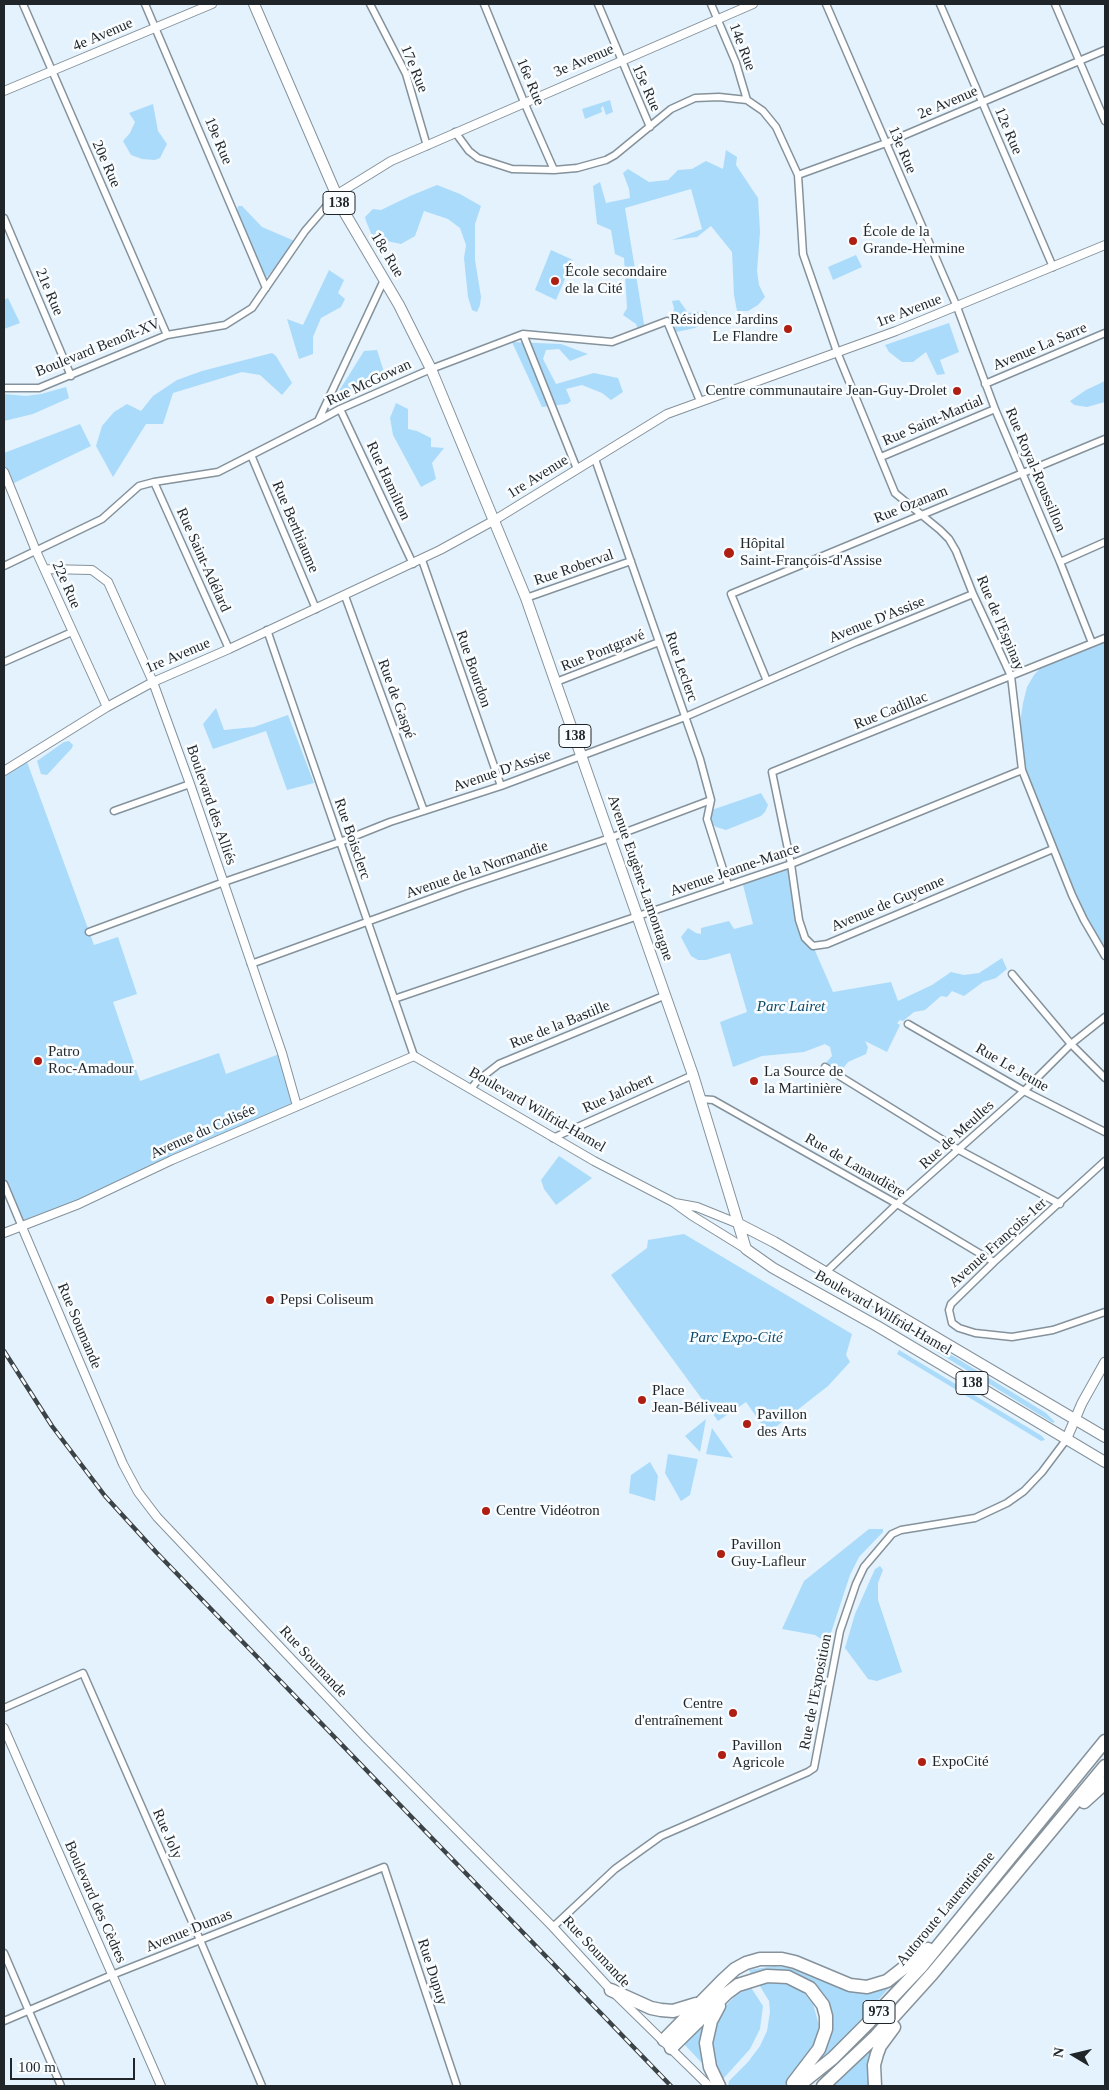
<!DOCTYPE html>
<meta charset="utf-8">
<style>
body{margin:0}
#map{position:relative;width:1109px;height:2090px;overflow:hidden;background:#e3f2fc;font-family:Georgia,serif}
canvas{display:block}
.frame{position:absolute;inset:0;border:5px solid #1f2528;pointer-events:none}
.north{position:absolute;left:1049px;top:2030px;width:50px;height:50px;-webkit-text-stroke:4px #fafdff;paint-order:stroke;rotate:279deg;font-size:14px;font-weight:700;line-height:20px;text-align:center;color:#1f2528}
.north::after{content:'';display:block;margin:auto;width:18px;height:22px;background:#1f2528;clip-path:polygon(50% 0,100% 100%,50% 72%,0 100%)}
.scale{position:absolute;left:10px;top:2058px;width:125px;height:22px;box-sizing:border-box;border:2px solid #1f2528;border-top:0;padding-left:6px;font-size:15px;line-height:18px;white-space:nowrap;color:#1f2528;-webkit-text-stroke:4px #fafdff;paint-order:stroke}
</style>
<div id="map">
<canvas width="1109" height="2090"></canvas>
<div class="frame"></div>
<div class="north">N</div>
<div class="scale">100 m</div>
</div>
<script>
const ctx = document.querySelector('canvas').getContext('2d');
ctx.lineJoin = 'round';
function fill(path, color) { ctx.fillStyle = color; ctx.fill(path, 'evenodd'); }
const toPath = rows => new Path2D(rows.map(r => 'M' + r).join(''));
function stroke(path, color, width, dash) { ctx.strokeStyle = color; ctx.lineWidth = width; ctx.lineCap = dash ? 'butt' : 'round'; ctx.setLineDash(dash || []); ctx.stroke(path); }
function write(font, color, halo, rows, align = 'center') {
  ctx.font = font + ' Georgia,serif'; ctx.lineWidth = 5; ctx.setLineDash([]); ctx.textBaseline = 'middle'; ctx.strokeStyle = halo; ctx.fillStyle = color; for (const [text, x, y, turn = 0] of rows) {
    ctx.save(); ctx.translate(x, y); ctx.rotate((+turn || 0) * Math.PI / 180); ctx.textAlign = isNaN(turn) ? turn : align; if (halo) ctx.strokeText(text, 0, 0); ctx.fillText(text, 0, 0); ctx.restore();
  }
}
const green = toPath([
 [610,100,613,112,606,115,603,106,601,108,602,112,585,119,582,109],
 [153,104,158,131,167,144,160,158,155,160,142,159,131,155,123,141,130,133,135,122,129,113],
 [726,150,737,157,736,165,758,198,760,232,757,271,759,285,765,297,758,305,748,311,737,311,734,295,732,252,711,226,697,237,672,240,702,229,691,189,625,208,645,330,639,332,636,324,623,315,627,308,624,258,615,254,611,230,597,224,593,186,600,182,606,203,630,198,629,189,623,173,628,169,649,182,668,180,678,170,692,169,706,161,723,169],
 [437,185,460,194,481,206,475,224,475,260,481,297,480,305,477,312,472,310,468,297,464,258,466,245,460,228,448,219,424,211,415,236,401,244,373,238,366,221,365,217,373,209,381,210,410,196],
 [238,206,242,206,262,227,297,242,266,278,259,268,237,212],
 [551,250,573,260,556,300,535,290],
 [856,255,862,267,833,280,828,267],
 [329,270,344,280,338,293,345,299,341,307,321,318,313,337,313,354,299,359,287,319,303,325],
 [8,298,20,323,4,329,4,300],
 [679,300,688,313,706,311,709,320,695,328,676,332,672,322,674,308,672,301],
 [949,323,959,352,940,360,945,374,937,375,926,352,913,362,902,362,889,352,885,345],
 [512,342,561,344,588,354,570,361,559,349,546,350,543,359,556,384,594,373,618,378,623,392,611,400,602,393,582,385,566,389,571,401,567,404,542,407],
 [377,350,384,372,350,389,353,402,346,399,339,391,364,351],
 [272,353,276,356,292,383,282,395,260,375,242,372,173,393,163,424,146,424,113,477,96,446,102,426,114,412,127,404,141,411,153,396,177,380,202,371],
 [1105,381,1105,402,1087,407,1074,405,1070,401,1086,390],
 [66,387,69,398,33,414,4,421,4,394,26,396,41,394],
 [396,403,408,409,408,429,417,431,431,438,431,447,444,448,432,463,436,479,421,487,393,435,390,418],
 [80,424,91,446,12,484,4,465,4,453],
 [1105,638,1105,956,1084,920,1022,770,1018,737,1023,703,1027,687,1034,675,1047,661],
 [216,708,224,730,254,727,288,715,314,783,287,790,266,731,213,749,203,724],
 [69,741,73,745,72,748,47,775,41,774,37,761,64,742],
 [26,759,94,945,118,937,137,994,113,1002,140,1081,219,1053,226,1074,282,1053,297,1106,22,1227,4,1184,4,771],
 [761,793,768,805,765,812,761,816,726,830,716,827,708,820,706,812],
 [791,864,799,920,813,946,833,992,891,982,898,1001,932,985,951,972,964,975,979,973,1002,958,1007,969,996,978,983,982,964,996,952,991,947,997,941,996,925,1010,914,1012,903,1021,900,1020,897,1023,900,1025,887,1052,865,1041,868,1047,866,1054,848,1062,841,1071,824,1065,832,1056,830,1047,825,1044,804,1052,762,1056,733,1067,720,1022,747,1012,730,953,706,960,698,960,691,956,681,937,688,928,696,933,701,934,701,928,729,921,734,929,753,924,742,881],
 [559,1156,592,1178,556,1205,544,1189,541,1180],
 [684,1234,852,1334,846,1355,850,1362,828,1386,768,1433,746,1402,718,1421,611,1275,647,1248,648,1240],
 [927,1340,1046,1413,1055,1422,1053,1423,924,1344],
 [899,1350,1042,1436,1045,1440,1041,1441,897,1354],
 [706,1419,700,1452,685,1436],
 [712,1428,733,1458,706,1454],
 [668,1454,698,1459,690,1495,681,1501,665,1473],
 [650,1462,658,1476,655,1501,629,1493,631,1475],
 [869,1529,883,1529,883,1532,859,1557,850,1575,829,1639,823,1640,815,1635,782,1629,804,1581],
 [880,1566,883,1570,878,1583,878,1600,902,1672,877,1681,868,1679,845,1648,855,1614,875,1569],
 [774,1966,793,1968,850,1991,888,1987,889,1988,845,2037,808,2072,828,2038,818,1991,760,1972,751,1974,749,1970],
 [771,1981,794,1986,804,1993,813,2004,819,2025,815,2046,799,2070,784,2086,728,2086,729,2081,748,2062,760,2046,767,2031,770,2012,769,2001,758,1983],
 [750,1986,763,2006,760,2029,750,2049,723,2079,715,2067,711,2039,718,2014,735,1996],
 [706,2018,703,2061,701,2062,683,2043],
 [877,2044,871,2086,833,2086]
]);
const minor = toPath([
 [23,4,167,335],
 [145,4,266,288],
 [370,4,406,74,427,146],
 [484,4,524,102,554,170],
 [598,4,650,127],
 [711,4,736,63,747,100],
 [826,4,957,307,995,409,1060,562,1092,643],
 [940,4,1053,267],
 [1055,4,1105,121],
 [455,132,469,151,478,158,512,169,554,170,577,168,606,160,615,155,671,109,695,98,719,97,747,100,763,111,776,127,798,175,803,254,837,352,895,493,940,530,949,539,956,551,973,594,1011,676,1022,770,1072,895,1084,920,1105,956],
 [798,175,886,143,1105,50],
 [4,218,71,376],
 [523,334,577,469],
 [985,384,1105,333],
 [4,388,39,388,167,335,225,325,252,308,305,231,336,195],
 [340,409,413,564],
 [318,421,340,409,431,369,523,334,612,342,667,321,700,401],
 [251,455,316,609],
 [881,457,995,409],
 [595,459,700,759,711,800,707,819,728,885],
 [154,482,229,649],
 [422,560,501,786],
 [1060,562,1105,542],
 [4,566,102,519,139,486,154,482,218,472,318,421,384,280],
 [345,596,424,811],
 [526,598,631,561],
 [267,630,414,1056],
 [4,662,72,632],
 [767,681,731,594,1105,439],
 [556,682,659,642],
 [114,811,190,784],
 [1053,849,827,944,813,946,805,938,799,920,791,864,772,772,1105,638],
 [89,932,224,882,340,842,390,822,501,786,685,717,856,642,973,594],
 [251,964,463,887,610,838,711,800],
 [1012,974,1071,1044,1105,1078],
 [394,999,791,864,1022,770],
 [908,1024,1024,1091,1105,1132],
 [825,1067,959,1150,1060,1204],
 [471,1089,477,1081,499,1064,666,995],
 [700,1099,713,1100,897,1204,994,1262],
 [553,1138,693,1075],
 [1105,1161,994,1262,951,1304,949,1310,952,1323,959,1328,975,1333,1012,1337,1053,1330,1105,1312],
 [4,1184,22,1227],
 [825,1273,897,1204,1024,1091,1071,1044,1105,1017],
 [4,1708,83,1673,200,1940,262,2086],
 [553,1927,615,1869,661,1836,808,1772,814,1768,840,1631,856,1584,864,1567,892,1534,901,1530,975,1518,1007,1503,1024,1491,1042,1472,1066,1440],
 [4,1953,61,2086],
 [4,2021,112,1975,384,1867,457,2086]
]);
const tertiary = toPath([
 [4,91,212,4],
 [336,195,391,161,753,4],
 [4,472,36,551,107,707],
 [45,569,92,570,108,582,153,682,190,784,282,1053,297,1106],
 [4,771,107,707,153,682,229,649,440,550,493,521,667,414,896,331,1105,245],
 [675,1203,697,1207,739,1224],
 [22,1227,123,1464,138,1492,157,1517,367,1739,553,1927,611,1990,709,2086],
 [4,1233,79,1204,172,1160,414,1056,594,1161,673,1202,691,1215,746,1249],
 [4,1728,161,2086]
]);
const secondary = toPath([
 [1066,1440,1082,1403,1105,1362]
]);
const primary = toPath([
 [254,4,343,210,399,305,431,369,526,598,693,1075,746,1249,773,1268,877,1326,1105,1462],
 [739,1224,774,1242,1105,1437]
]);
const motorway = toPath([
 [1084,1802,1105,1783],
 [611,1990,651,2008,661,2010,673,2011,696,2004],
 [664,2040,723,1980,735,1969,746,1963,760,1959,782,1959,795,1962,850,1985,867,1987,887,1981,928,1949],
 [671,2048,727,1993,738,1985,767,1976,788,1977,810,1988,823,2005,826,2016,826,2029,819,2049,793,2083],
 [719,2086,710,2067,706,2043,711,2021,719,2006],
 [798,2086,833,2058,869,2022,921,1967,1105,1741],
 [823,2086,876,2036,932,1974,1105,1766],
 [875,2086,874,2065,877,2054,880,2046,894,2027]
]);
const rail = toPath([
 [4,1351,52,1426,105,1496,156,1552,671,2086]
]);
const markers = [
 [853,241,5,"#ae1e12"],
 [555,281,5,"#ae1e12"],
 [788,329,5,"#ae1e12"],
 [957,391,5,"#ae1e12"],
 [729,553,6,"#ae1e12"],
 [38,1061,5,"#ae1e12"],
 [754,1081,5,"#ae1e12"],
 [270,1300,5,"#ae1e12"],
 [642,1400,5,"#ae1e12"],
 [747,1424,5,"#ae1e12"],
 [486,1511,5,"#ae1e12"],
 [721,1554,5,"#ae1e12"],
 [733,1713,5,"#ae1e12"],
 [722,1755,5,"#ae1e12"],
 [922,1762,5,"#ae1e12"]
];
const shields = [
 [339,203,32],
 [575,736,32],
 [972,1383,32],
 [879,2012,32]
];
const shieldNames = [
 ["138",339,203],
 ["138",575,736],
 ["138",972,1383],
 ["973",879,2012]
];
const streetNames = [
 ["4e Avenue",103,35,-23],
 ["14e Rue",742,47,69],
 ["3e Avenue",584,61,-23],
 ["17e Rue",414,69,68],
 ["16e Rue",530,82,67],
 ["15e Rue",646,88,66],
 ["2e Avenue",948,103,-23],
 ["12e Rue",1008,131,67],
 ["19e Rue",218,141,67],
 ["13e Rue",902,150,67],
 ["20e Rue",106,164,66],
 ["18e Rue",387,255,59],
 ["21e Rue",49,292,67],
 ["1re Avenue",909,311,-21],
 ["Avenue La Sarre",1040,347,-23],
 ["Boulevard Benoît-XV",98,348,-22],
 ["Rue McGowan",369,383,-25],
 ["Rue Saint-Martial",933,421,-23],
 ["Rue Royal-Roussillon",1035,470,67],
 ["1re Avenue",538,477,-32],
 ["Rue Hamilton",388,481,65],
 ["Rue Ozanam",911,505,-22],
 ["Rue Berthiaume",295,527,67],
 ["Rue Saint-Adélard",203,560,66],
 ["Rue Roberval",574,568,-19],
 ["22e Rue",66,585,66],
 ["Avenue D'Assise",877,620,-22],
 ["Rue de l'Espinay",1000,623,67],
 ["Rue Pontgravé",603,651,-22],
 ["1re Avenue",178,656,-23],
 ["Rue Leclerc",681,667,71],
 ["Rue Bourdon",473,669,71],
 ["Rue de Gaspé",396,699,70],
 ["Rue Cadillac",891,711,-22],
 ["Avenue D'Assise",502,771,-19],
 ["Boulevard des Alliés",211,805,71],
 ["Rue Boisclerc",352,839,71],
 ["Avenue de la Normandie",477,870,-19],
 ["Avenue Jeanne-Mance",735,870,-19],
 ["Avenue Eugène-Lamontagne",640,878,71],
 ["Avenue de Guyenne",888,904,-23],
 ["Rue de la Bastille",560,1025,-22],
 ["Rue Le Jeune",1012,1068,30],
 ["Rue Jalobert",618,1094,-24],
 ["Boulevard Wilfrid-Hamel",537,1110,30],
 ["Avenue du Colisée",203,1132,-24],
 ["Rue de Meulles",957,1135,-42],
 ["Rue de Lanaudière",855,1166,30],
 ["Avenue François-1er",998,1243,-42],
 ["Boulevard Wilfrid-Hamel",883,1313,30],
 ["Rue Soumande",79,1326,67],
 ["Rue Soumande",313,1662,47],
 ["Rue de l'Exposition",816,1692,-79],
 ["Rue Joly",167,1834,66],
 ["Boulevard des Cèdres",95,1902,66],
 ["Autoroute Laurentienne",946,1909,-50],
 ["Avenue Dumas",189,1931,-22],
 ["Rue Soumande",596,1952,47],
 ["Rue Dupuy",432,1972,72]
];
const poiNames = [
 ["École de la",863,232],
 ["Grande-Hermine",863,249],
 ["École secondaire",565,272],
 ["de la Cité",565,289],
 ["Résidence Jardins",778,320,"right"],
 ["Le Flandre",778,337,"right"],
 ["Centre communautaire Jean-Guy-Drolet",947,391,"right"],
 ["Hôpital",740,544],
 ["Saint-François-d'Assise",740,561],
 ["Patro",48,1052],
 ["Roc-Amadour",48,1069],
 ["La Source de",764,1072],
 ["la Martinière",764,1089],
 ["Pepsi Coliseum",280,1300],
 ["Place",652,1391],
 ["Jean-Béliveau",652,1408],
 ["Pavillon",757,1415],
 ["des Arts",757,1432],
 ["Centre Vidéotron",496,1511],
 ["Pavillon",731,1545],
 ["Guy-Lafleur",731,1562],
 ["Centre",723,1704,"right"],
 ["d'entraînement",723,1721,"right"],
 ["Pavillon",732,1746],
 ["Agricole",732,1763],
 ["ExpoCité",932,1762]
];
const parkNames = [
 ["Parc Lairet",791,1007],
 ["Parc Expo-Cité",736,1338]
];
fill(green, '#abdbfb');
stroke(minor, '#85929b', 9);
stroke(tertiary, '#85929b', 10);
stroke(secondary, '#85929b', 11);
stroke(primary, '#85929b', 12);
stroke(motorway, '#85929b', 15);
stroke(minor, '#fff', 6);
stroke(tertiary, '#fff', 8);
stroke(secondary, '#fff', 9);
stroke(primary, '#fff', 10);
stroke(motorway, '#fff', 12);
stroke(rail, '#3c4347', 4.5);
stroke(rail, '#fafdff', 2.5, [8]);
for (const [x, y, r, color] of markers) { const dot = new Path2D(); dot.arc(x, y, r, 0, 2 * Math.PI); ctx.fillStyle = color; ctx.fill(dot); stroke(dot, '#fafdff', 2); }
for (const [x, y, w] of shields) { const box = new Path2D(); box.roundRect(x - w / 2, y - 11.5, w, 23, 4); ctx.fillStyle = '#fafdff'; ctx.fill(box); stroke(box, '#1f2528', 1); }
write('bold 14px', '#1f2528', null, shieldNames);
write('15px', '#1f2528', '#fafdff', streetNames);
write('15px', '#1f2528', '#fafdff', poiNames, 'left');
write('italic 15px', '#0c4968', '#fafdff', parkNames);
</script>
